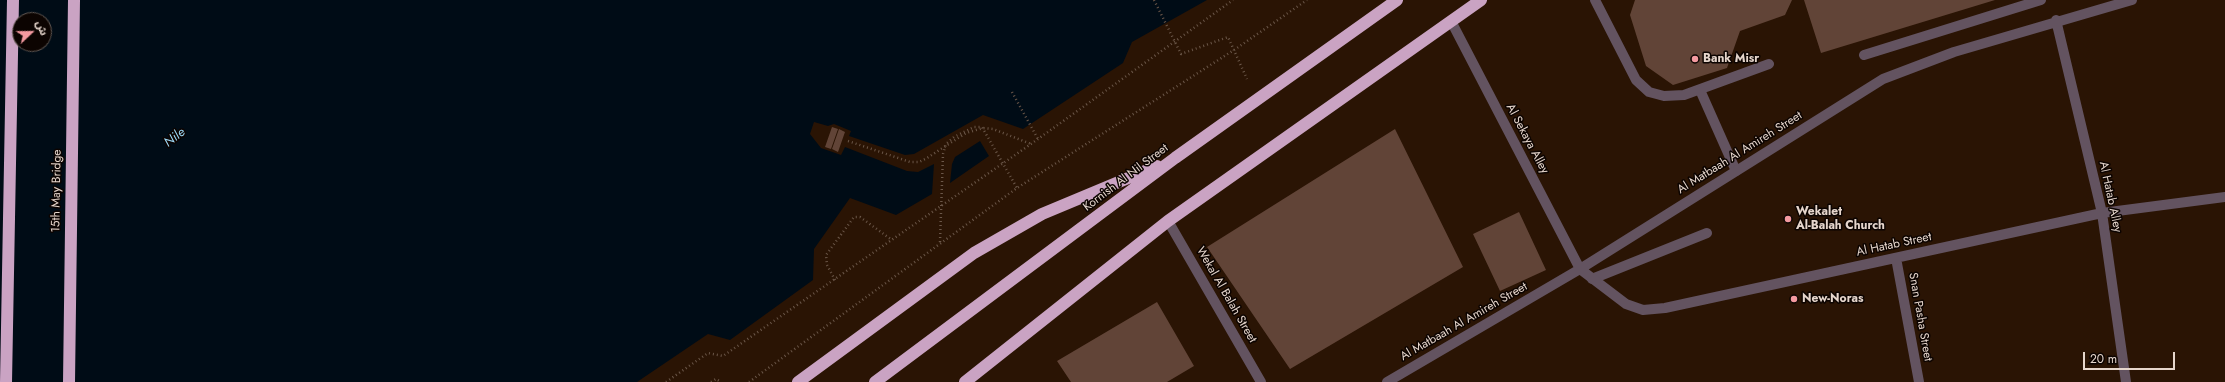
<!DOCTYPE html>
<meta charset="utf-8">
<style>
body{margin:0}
#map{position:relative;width:2225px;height:382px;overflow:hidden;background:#2a1404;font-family:Jost,"Noto Sans Arabic",sans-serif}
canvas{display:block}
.north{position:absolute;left:12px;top:12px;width:40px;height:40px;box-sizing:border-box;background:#0c0401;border:1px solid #635852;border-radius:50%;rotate:68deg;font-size:11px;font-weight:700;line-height:16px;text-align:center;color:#e6d6cc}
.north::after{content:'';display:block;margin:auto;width:14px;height:18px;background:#f49aa0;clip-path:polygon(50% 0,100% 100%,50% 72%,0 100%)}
.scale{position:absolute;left:2083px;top:352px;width:92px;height:18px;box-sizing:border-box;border:2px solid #e6d6cc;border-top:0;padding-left:5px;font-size:12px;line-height:14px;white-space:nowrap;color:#e6d6cc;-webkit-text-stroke:3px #0c0401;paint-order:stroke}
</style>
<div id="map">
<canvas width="2225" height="382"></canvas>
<div class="north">ش</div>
<div class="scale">20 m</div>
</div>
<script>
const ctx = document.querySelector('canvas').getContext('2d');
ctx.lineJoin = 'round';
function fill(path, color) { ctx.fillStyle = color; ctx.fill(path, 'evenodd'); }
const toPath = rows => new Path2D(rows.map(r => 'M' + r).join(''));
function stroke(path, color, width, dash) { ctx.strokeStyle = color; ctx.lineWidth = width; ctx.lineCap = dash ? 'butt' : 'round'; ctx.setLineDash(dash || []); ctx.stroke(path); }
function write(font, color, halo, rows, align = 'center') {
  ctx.font = font + ' Jost,sans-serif'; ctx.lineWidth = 3; ctx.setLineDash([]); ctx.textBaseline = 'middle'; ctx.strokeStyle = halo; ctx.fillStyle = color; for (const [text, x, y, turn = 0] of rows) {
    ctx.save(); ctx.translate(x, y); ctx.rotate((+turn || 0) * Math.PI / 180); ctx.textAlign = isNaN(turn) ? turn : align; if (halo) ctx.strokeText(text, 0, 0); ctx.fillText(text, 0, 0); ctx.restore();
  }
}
const water = toPath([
 [0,0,1207,0,1132,42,1123,63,1023,129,983,115,914,154,905,155,849,136,851,131,834,124,828,126,814,122,810,134,821,148,841,155,845,147,907,171,918,172,934,164,932,194,896,215,850,198,814,249,813,280,730,340,708,334,637,382,0,382],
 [20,20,44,20,44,44,20,44],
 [980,141,989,156,950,183,952,164,955,157]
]);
const building = toPath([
 [1635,0,1792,0,1785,15,1740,31,1727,68,1673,85,1646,66,1630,15],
 [1804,0,1995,0,1821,53],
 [832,127,838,129,831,149,825,147],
 [839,129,845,132,838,152,832,149],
 [1395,129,1463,267,1290,369,1207,247],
 [1519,212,1546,270,1500,291,1473,234],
 [1157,302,1194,366,1167,382,1071,382,1057,361]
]);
const path = toPath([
 [1154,0,1181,54,1228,37,1247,79],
 [1012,92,1038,139],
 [848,141,910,162,919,162,927,158,966,133,983,128,993,129,1031,144],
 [835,280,827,265,826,255,854,217,860,217,892,240],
 [666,382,708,353,723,356,1031,144,1233,0],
 [711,382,716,379,721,382],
 [749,382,1017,188,1234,50,1307,0]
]);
const lane = toPath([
 [1595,0,1636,80,1649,92,1664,96,1684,95,1769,64],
 [1864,55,2041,0],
 [1700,90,1736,171],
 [1592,279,1707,233]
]);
const street = toPath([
 [2056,20,2102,213,2126,382],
 [1451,21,1580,269,1626,304,1643,310,1665,308,2102,213,2225,197],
 [1168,221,1261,382],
 [1896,258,1919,382],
 [1387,382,1580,269,1883,79,1954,52,2132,0]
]);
const highway = toPath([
 [6,382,13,0],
 [69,382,74,0],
 [798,382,974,253,1042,214,1157,166],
 [875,382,1175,158,1397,0],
 [965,382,1168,221,1481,0]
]);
const pathBridge = toPath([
 [940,242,943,154,946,144,954,137,974,127,982,127,1017,188]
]);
const markers = [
 [1695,59,4,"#f49aa0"],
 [1788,219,4,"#f49aa0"],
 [1794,299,4,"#f49aa0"]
];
const poiNames = [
 ["Bank Misr",1703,59],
 ["Wekalet",1796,212],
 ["Al-Balah Church",1796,226],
 ["New-Noras",1802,299]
];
const streetNames = [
 ["Al Sekaya Alley",1527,139,62],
 ["Al Matbaah Al Amireh Street",1740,153,-32],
 ["Kornish Al Nil Street",1126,178,-37],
 ["15th May Bridge",57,191,-89],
 ["Al Hatab Alley",2110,197,78],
 ["Al Hatab Street",1894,245,-12],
 ["Wekal Al Balah Street",1226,295,60],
 ["Snan Pasha Street",1920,317,80],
 ["Al Matbaah Al Amireh Street",1464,322,-30]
];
const waterNames = [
 ["Nile",175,138,-38]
];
fill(water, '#000c16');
fill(building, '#614437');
stroke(path, '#6b5749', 2.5, [1, 3]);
stroke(lane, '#635360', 10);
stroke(street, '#635360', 10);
stroke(highway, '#caa3c3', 12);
stroke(pathBridge, '#6b5749', 2.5, [1, 3]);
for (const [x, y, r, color] of markers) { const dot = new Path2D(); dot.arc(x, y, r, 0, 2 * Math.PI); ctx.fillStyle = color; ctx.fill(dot); stroke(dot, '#0c0401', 1.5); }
write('bold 12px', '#e6d6cc', '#0c0401', poiNames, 'left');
write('12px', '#e6d6cc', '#0c0401', streetNames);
write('italic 13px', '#9dd9f7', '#0c0401', waterNames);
</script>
